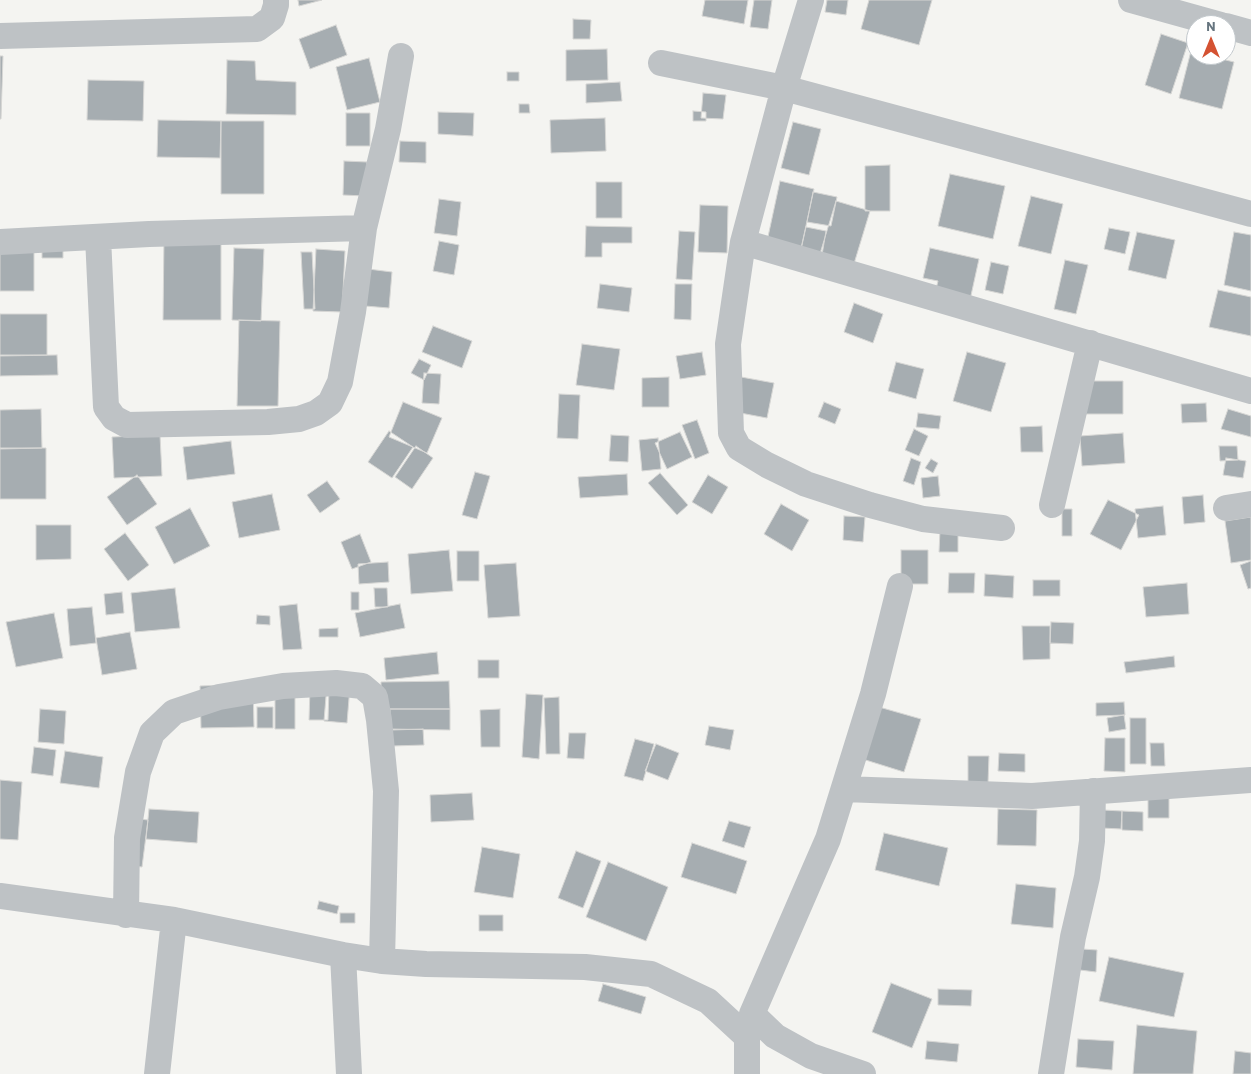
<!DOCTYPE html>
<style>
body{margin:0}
#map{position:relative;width:1251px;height:1074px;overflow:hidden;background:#f4f4f1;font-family:Barlow,sans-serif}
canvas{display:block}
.north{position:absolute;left:1186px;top:15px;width:50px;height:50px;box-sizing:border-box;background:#fff;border:1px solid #c2c8cc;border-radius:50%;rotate:0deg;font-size:14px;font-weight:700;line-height:20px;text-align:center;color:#66757f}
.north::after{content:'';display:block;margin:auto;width:18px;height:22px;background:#d45232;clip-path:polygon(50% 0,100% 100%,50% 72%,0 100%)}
</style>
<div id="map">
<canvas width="1251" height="1074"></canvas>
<div class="north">N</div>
</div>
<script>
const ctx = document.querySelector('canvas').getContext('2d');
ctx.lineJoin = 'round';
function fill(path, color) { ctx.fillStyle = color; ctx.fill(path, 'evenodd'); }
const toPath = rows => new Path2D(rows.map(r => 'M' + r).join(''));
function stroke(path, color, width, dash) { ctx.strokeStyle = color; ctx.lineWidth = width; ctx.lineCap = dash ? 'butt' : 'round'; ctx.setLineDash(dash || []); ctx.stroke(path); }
const building = toPath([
 [298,0,322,0,299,6,298,0],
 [705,0,748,0,744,24,702,16,705,0],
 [754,0,772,0,768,29,750,27,754,0],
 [827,0,848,0,846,15,825,12,827,0],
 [869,0,932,0,919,45,861,29,869,0],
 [573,19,591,20,590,39,573,39,573,19],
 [336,25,347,55,310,69,299,39,336,25],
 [1161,34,1188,43,1171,94,1145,85,1161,34],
 [607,49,608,80,566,81,566,50,607,49],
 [1191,51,1196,53,1196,55,1205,55,1234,62,1222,109,1179,98,1191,51],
 [0,56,3,56,1,119,0,119,0,56],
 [369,58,380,102,347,110,336,67,369,58],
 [227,60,255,61,256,80,296,82,296,115,226,114,227,60],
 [507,72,519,72,519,81,507,81,507,72],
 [88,80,144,81,143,121,87,120,88,80],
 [620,82,622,101,586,103,586,84,620,82],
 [703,93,726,95,723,119,701,118,703,93],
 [519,104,529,104,530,113,519,113,519,104],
 [693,111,706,112,706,121,693,121,693,111],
 [438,112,474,113,473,136,438,134,438,112],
 [346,113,370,113,370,146,346,146,346,113],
 [605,118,606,151,551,153,550,120,605,118],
 [158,120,221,121,220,158,157,157,158,120],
 [221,121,264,121,264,194,221,194,221,121],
 [793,122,821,129,809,175,781,168,793,122],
 [400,141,426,142,426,163,399,162,400,141],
 [344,161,367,162,365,196,343,195,344,161],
 [890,165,890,211,865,211,865,166,890,165],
 [950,174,1005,186,993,239,938,226,950,174],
 [780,181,814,189,800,253,766,246,780,181],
 [596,182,622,182,622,218,596,218,596,182],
 [813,192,837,197,831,226,807,222,813,192],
 [1031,196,1063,204,1051,254,1018,246,1031,196],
 [439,199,461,202,457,236,434,233,439,199],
 [836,201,870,211,853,267,819,257,836,201],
 [700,205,728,206,727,253,698,252,700,205],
 [586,226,632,227,632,243,602,243,602,257,585,257,586,226],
 [806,227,826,231,820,267,798,263,806,227],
 [1109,228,1130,232,1125,254,1104,249,1109,228],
 [679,231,695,232,692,280,676,279,679,231],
 [1137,232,1175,240,1166,279,1128,270,1137,232],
 [1234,232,1251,235,1251,291,1224,285,1234,232],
 [164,237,221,237,221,320,163,320,164,237],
 [439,241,459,245,454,275,433,271,439,241],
 [0,247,34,247,34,291,0,291,0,247],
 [42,247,63,247,63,258,42,258,42,247],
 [234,248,264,249,261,321,232,320,234,248],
 [930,248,979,259,970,300,935,293,938,281,923,278,930,248],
 [316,249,345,251,342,312,313,311,316,249],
 [301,252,312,252,315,309,304,309,301,252],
 [1065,260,1088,265,1076,314,1054,309,1065,260],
 [991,262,1009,266,1003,294,985,290,991,262],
 [368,269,392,272,389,308,365,306,368,269],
 [600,284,632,288,629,312,597,308,600,284],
 [675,284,692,284,691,320,674,319,675,284],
 [1218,290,1251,297,1251,336,1209,327,1218,290],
 [854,303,883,314,873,343,844,332,854,303],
 [0,314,47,314,47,355,0,355,0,314],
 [239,320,280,321,278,406,237,406,239,320],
 [433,326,472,341,462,368,422,352,433,326],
 [582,344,620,349,614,390,576,385,582,344],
 [702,352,706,375,680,379,676,356,702,352],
 [967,352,1006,363,991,412,953,401,967,352],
 [57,355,58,375,0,376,0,356,57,355],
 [419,359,431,365,424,380,411,373,419,359],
 [896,362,924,369,916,399,888,391,896,362],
 [424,373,441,374,439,404,422,403,424,373],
 [669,377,669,407,642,407,642,378,669,377],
 [741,377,774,383,767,418,735,412,741,377],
 [1083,381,1123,381,1123,414,1083,414,1083,381],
 [559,394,580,395,578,439,557,438,559,394],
 [403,402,442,418,427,453,389,437,403,402],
 [824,402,841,409,835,424,818,417,824,402],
 [1206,403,1207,422,1182,423,1181,404,1206,403],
 [41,409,42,448,0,449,0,410,41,409],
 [1228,409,1251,416,1251,437,1221,429,1228,409],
 [918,413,941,416,939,429,916,427,918,413],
 [697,420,709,453,695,459,682,425,697,420],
 [1042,426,1043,452,1021,452,1020,427,1042,426],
 [914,429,928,436,919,456,905,450,914,429],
 [389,431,413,447,392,478,368,462,389,431],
 [680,432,692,457,667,469,655,443,680,432],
 [1123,433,1125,463,1082,466,1080,436,1123,433],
 [160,435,162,476,114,478,112,437,160,435],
 [611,435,629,436,628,462,609,461,611,435],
 [658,438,661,469,642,471,639,440,658,438],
 [231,441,235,474,187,480,183,447,231,441],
 [416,446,433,458,412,489,395,477,416,446],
 [1219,446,1237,446,1238,460,1220,461,1219,446],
 [0,448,46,448,46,499,0,499,0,448],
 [911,458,921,462,914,485,903,481,911,458],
 [1226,458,1246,461,1243,478,1223,475,1226,458],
 [931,459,938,463,933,473,925,468,931,459],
 [475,472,490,476,477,519,462,515,475,472],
 [660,473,688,505,677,515,648,483,660,473],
 [627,474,628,495,580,498,578,477,627,474],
 [137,475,157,504,127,525,107,497,137,475],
 [708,475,728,487,712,514,692,502,708,475],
 [938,476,940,496,923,498,921,478,938,476],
 [327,481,340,499,320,513,307,495,327,481],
 [272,494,280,530,239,538,232,502,272,494],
 [1203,495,1205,522,1184,524,1182,497,1203,495],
 [1108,500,1139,515,1121,550,1090,534,1108,500],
 [781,504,809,520,792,551,764,534,781,504],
 [1163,506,1166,535,1138,538,1135,509,1163,506],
 [190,508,210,546,174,564,155,527,190,508],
 [1062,509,1072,509,1072,536,1062,536,1062,509],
 [844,516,865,517,863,542,843,540,844,516],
 [1251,517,1251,560,1231,563,1225,521,1251,517],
 [36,525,71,525,71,559,36,560,36,525],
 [940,530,958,531,958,552,939,552,940,530],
 [125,533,149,565,128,581,104,549,125,533],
 [360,534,371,562,352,569,341,542,360,534],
 [449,550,453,591,411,594,408,554,449,550],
 [901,550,928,550,928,584,901,584,901,550],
 [457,551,479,551,479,581,457,581,457,551],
 [1251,561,1251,588,1248,589,1240,565,1251,561],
 [388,562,389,582,359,584,358,564,388,562],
 [516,563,520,616,488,618,484,565,516,563],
 [949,573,975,573,974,593,948,593,949,573],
 [985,574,1014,576,1013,598,984,596,985,574],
 [1033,580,1060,580,1060,596,1033,596,1033,580],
 [1187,583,1189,614,1146,617,1143,587,1187,583],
 [175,588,180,628,135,632,131,593,175,588],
 [374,588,387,588,388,607,375,607,374,588],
 [122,592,124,613,106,615,104,594,122,592],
 [351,592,359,592,359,610,351,610,351,592],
 [297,604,302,649,283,650,279,606,297,604],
 [400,604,405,628,360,637,355,613,400,604],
 [92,607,96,643,70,646,67,609,92,607],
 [54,613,63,658,16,667,6,622,54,613],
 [257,615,270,616,270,625,256,624,257,615],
 [1051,622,1074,623,1073,644,1050,643,1051,622],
 [1022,626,1050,626,1050,659,1023,660,1022,626],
 [338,628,338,637,319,637,319,629,338,628],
 [130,632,137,669,102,675,96,638,130,632],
 [437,652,439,674,386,680,384,658,437,652],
 [1174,656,1175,667,1126,673,1124,662,1174,656],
 [478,660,499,660,499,678,478,678,478,660],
 [275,676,295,676,295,729,275,729,275,676],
 [449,681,450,709,381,709,381,682,449,681],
 [253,684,254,727,201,728,200,686,253,684],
 [327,684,350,686,347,723,324,721,327,684],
 [310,688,329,689,328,720,309,720,310,688],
 [526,694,543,695,539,759,522,757,526,694],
 [559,697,560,754,546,754,544,698,559,697],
 [1124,702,1125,715,1096,716,1096,703,1124,702],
 [872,705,921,719,904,772,856,757,872,705],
 [257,707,273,707,273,728,257,728,257,707],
 [40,709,66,711,64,744,38,742,40,709],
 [390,709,450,709,450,730,390,729,390,709],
 [500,709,500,747,481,747,480,710,500,709],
 [1124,715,1126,729,1109,732,1107,718,1124,715],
 [1130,718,1146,718,1146,764,1130,764,1130,718],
 [709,726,734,730,730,750,705,745,709,726],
 [423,729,424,745,392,746,392,730,423,729],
 [569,733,586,733,584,759,567,758,569,733],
 [1105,738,1125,738,1125,772,1104,771,1105,738],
 [635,739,654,744,643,781,624,776,635,739],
 [1150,743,1164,743,1165,766,1151,766,1150,743],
 [656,744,679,753,668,780,645,771,656,744],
 [34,747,56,750,53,776,31,773,34,747],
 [65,751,103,757,99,788,60,783,65,751],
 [999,753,1025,754,1025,772,998,771,999,753],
 [968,756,989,756,988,783,968,782,968,756],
 [0,780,22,782,18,840,0,839,0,780],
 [1148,792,1169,792,1169,818,1148,818,1148,792],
 [472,793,474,820,431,822,430,795,472,793],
 [149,809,199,812,197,843,146,839,149,809],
 [998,809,1037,810,1036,846,997,845,998,809],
 [1103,810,1122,811,1121,829,1102,828,1103,810],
 [1122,811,1143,812,1143,831,1122,830,1122,811],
 [123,817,148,820,142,867,117,864,123,817],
 [729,821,751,827,744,848,722,841,729,821],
 [884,833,948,848,939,886,875,870,884,833],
 [692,843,747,861,736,894,681,877,692,843],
 [482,847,520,854,513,898,474,892,482,847],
 [576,851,601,861,583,908,558,898,576,851],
 [608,862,668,887,646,941,586,917,608,862],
 [1016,884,1056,888,1053,928,1011,924,1016,884],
 [319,901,339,906,337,914,317,909,319,901],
 [340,913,355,913,355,923,340,923,340,913],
 [479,915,503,915,503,931,479,931,479,915],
 [1082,949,1097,950,1096,972,1080,970,1082,949],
 [1109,957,1184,973,1174,1017,1099,1001,1109,957],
 [891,983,932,999,912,1048,872,1032,891,983],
 [603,984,646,997,641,1014,598,1001,603,984],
 [938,989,972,990,971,1006,938,1005,938,989],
 [1137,1025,1197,1031,1193,1074,1133,1074,1137,1025],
 [1078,1039,1114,1041,1112,1070,1076,1067,1078,1039],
 [927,1041,959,1044,957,1062,925,1059,927,1041],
 [1235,1051,1251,1053,1251,1074,1233,1074,1235,1051]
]);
const minor = toPath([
 [811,0,784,88,743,242,728,344,731,433,739,448,767,465,806,484,870,505,923,519,1002,528],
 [1131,0,1221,25],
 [1226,26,1251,33],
 [0,36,257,29,272,18,276,5,276,0],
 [661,63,784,88,1251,214],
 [98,237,106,407,114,418,127,425,268,422,299,419,316,413,330,403,340,382,353,312,364,228,388,129,401,56],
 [0,242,149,234,364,228],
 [743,242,1251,391],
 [1052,505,1090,343],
 [1226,508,1251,504],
 [844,789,1032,796,1251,780],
 [0,896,174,920,343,955,382,961,426,964,585,967,651,974,708,1001,747,1037,747,1074],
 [126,915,127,838,138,772,152,733,174,712,219,697,283,686,336,683,362,686,375,697,379,720,386,791,382,961],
 [343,955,349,1074],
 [752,1014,775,1036,811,1056,863,1074],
 [747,1037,752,1014,828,839,873,694,900,586],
 [157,1074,174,920],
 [1051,1074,1073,937,1087,877,1092,841,1093,791]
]);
fill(building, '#a6adb1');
stroke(building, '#d6d6d4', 1);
stroke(minor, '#bec2c5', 26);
</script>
